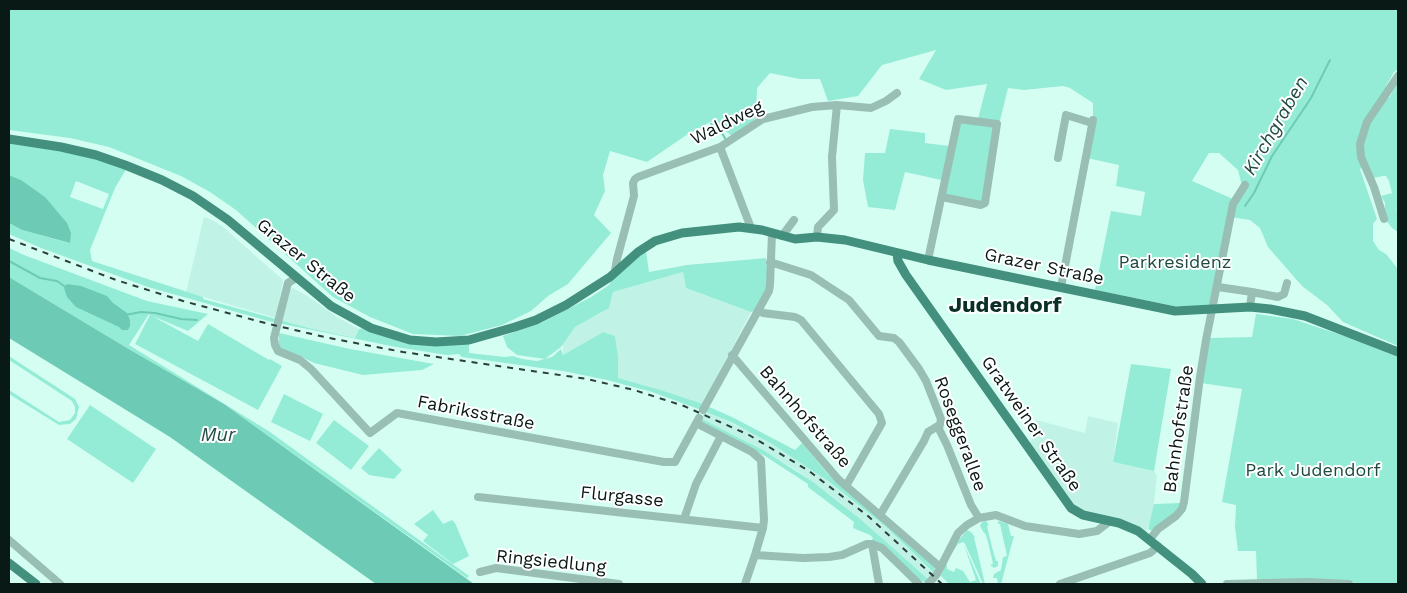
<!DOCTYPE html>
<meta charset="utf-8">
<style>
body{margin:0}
#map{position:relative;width:1407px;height:593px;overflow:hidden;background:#d5fef3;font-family:"Work Sans",sans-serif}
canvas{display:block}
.frame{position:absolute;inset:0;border:10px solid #091915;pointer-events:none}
</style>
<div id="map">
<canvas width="1407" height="593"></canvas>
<div class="frame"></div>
</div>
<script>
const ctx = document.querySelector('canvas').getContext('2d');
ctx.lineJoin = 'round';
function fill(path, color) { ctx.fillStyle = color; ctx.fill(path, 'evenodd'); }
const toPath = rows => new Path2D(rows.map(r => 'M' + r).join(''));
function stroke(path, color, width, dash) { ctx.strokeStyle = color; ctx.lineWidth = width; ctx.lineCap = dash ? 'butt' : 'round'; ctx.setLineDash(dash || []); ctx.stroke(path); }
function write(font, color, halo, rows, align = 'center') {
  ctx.font = font + ' "Work Sans",sans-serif'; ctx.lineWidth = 4; ctx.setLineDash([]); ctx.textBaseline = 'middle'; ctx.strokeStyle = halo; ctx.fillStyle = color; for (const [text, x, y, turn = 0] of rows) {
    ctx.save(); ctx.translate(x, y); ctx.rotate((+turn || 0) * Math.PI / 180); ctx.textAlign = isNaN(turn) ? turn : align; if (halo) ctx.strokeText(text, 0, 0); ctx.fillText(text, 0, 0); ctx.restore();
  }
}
const built = toPath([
 [204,217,212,220,223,227,283,280,276,318,186,292],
 [683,272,686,288,751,312,703,404,661,390,618,378,618,356,615,336,603,332,563,355,563,343,575,327,609,308,613,292],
 [293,288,306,295,337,317,359,329,356,338,309,328,280,320,289,292],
 [705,411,753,433,809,467,885,526,934,574,928,579,842,504,796,470,746,441,701,419],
 [1088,416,1118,423,1113,462,1154,471,1157,476,1153,513,1146,532,1136,527,1079,514,1030,445,1036,420,1085,433]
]);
const green = toPath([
 [9,9,1398,9,1398,69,1394,72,1386,86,1389,98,1398,82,1398,208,1396,209,1398,212,1398,232,1392,228,1385,219,1385,203,1381,196,1392,193,1389,181,1386,176,1383,176,1373,178,1368,165,1360,169,1377,219,1373,224,1373,241,1379,250,1386,254,1398,269,1398,346,1343,322,1327,305,1302,286,1268,247,1260,228,1250,220,1230,217,1210,305,1191,307,1174,306,1095,290,1111,211,1141,216,1145,192,1116,186,1119,165,1087,158,1093,120,1093,103,1070,88,1063,86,1024,90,1008,88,993,149,983,202,943,196,946,181,905,172,895,210,868,207,863,180,865,153,885,153,890,129,925,133,925,143,949,146,955,116,978,119,987,84,946,90,919,79,936,50,882,65,858,96,828,101,820,79,800,79,770,73,757,88,756,118,736,139,712,121,685,136,647,162,610,151,603,175,605,191,594,215,611,233,568,284,548,296,531,311,502,325,460,336,413,334,370,317,333,297,236,210,210,192,181,176,109,147,70,138,9,130],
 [1209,153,1219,153,1238,170,1242,186,1233,199,1192,181],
 [9,139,128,166,115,188,94,240,90,250,92,261,203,297,203,299,309,328,355,338,359,329,364,328,380,335,469,343,469,353,505,357,513,356,522,359,537,361,552,357,561,349,563,355,603,332,615,336,618,356,618,378,661,390,703,404,701,410,652,392,607,380,563,371,462,357,459,354,447,355,396,347,268,321,148,287,41,248,9,234,9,223,22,230,69,243,21,180,9,175],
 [76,181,109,194,103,209,70,197],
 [9,248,24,255,147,301,208,314,188,331,152,316,198,341,208,324,269,360,270,359,282,366,258,410,135,344,150,315,149,314,129,345,270,432,469,576,467,578,224,404,127,348,9,277],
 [646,251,649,272,687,265,766,258,769,285,754,311,751,312,686,288,683,272,613,292,609,308,575,327,561,347,545,359,517,355,507,347,503,336,543,322,591,297,609,285,613,278],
 [1256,314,1293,319,1347,337,1398,357,1398,584,1257,580,1256,551,1238,551,1235,527,1236,505,1222,502,1242,389,1201,383,1210,338,1252,337],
 [279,333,350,349,434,364,422,370,363,375,314,363,304,358,279,349],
 [9,356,75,399,79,407,76,419,70,424,59,425,9,394,9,390,59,422,70,420,75,413,75,407,72,401,9,360],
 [1131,364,1171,369,1154,471,1113,462],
 [284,394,323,414,310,441,271,422],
 [90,405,156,449,133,483,67,439],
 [707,406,732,417,795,450,802,443,828,474,935,567,934,573,885,526,828,481,772,444,733,423,704,411],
 [700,418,763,450,813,482,859,518,929,580,925,582,920,580,879,543,872,540,873,538,870,535,853,528,854,522,808,487,808,484,765,456,700,423],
 [334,420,369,446,351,470,316,443],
 [379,448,402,470,394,479,369,475,361,468],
 [1181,503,1180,508,1163,524,1152,531,1148,529,1154,504],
 [433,510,443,524,452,520,455,523,469,556,453,564,423,541,428,535,414,524],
 [986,521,989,525,987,526,992,547,996,561,998,561,998,566,994,568,990,565,993,564,988,542,985,533,984,533,980,526,982,522],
 [999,521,1008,524,1011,536,1014,536,1001,584,998,584,997,578,993,578,994,574,1001,570,1003,557,1007,556,1000,524,997,523],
 [967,530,971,532,975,537,974,537,985,584,983,584,965,544,963,542,958,544,949,557,958,541],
 [964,545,965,547,981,584,958,583,949,584,941,576,945,565,947,565,947,569,954,572,956,568,963,571,970,582,976,580]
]);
const water = toPath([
 [9,175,21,180,45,197,67,223,71,233,70,243,22,230,9,223],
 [9,277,127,348,224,404,474,584,376,584,170,437,9,338],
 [67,284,81,286,107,296,113,303,127,313,130,320,130,326,128,330,122,330,119,327,76,307,67,297,64,288]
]);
const stream = toPath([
 [711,124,722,133,726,140],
 [1245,206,1254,193,1272,156,1311,98,1330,60],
 [9,261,40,278,57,281,67,288],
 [125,315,141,312,155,313,181,319,197,320]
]);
const minor = toPath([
 [720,147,751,228],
 [1058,158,1066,115,1092,123],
 [1384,219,1374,187,1361,157,1360,144,1367,122,1398,76],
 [782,236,794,220],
 [817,237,818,227,834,210,832,157,837,105],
 [928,260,958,119,997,124,985,203,981,205,942,197],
 [770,262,811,275,849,300,879,336,894,338,899,342,919,369,926,381,941,419,939,429,947,445,971,505,979,518],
 [616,272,615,270,617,259,634,196,633,183,635,179,638,177,720,147,763,119,812,107,837,105,871,108,886,101,897,93],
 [296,278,288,283,274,338,275,345,278,351,300,360,311,369,370,433,397,413,664,462,675,462,699,418],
 [1061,287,1093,120],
 [1218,287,1252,292,1250,307],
 [1252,292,1278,297,1284,294,1287,283],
 [758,310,763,313,795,317,801,320,879,414,882,423,846,486],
 [732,355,838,479,940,567],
 [703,410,769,291,770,285,772,233],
 [696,423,752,452,761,460,764,520,763,528,755,555],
 [478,497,763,528],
 [880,515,924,441,928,432,938,426],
 [684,519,696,484,721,436],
 [1150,539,1158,529,1176,516,1182,509,1184,502,1200,377,1206,340,1233,204,1245,185],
 [9,540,60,584],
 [872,544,879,584],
 [480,572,496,568,619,584],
 [745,584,755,555,803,558,829,557,842,555,867,544,872,544,882,548,919,584],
 [928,584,937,574,958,533,967,525,979,518,996,515,1025,526,1079,534,1097,531,1110,521],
 [1060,584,1150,553,1158,546],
 [1227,584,1308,582,1349,584]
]);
const major = toPath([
 [9,139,61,147,96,155,125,165,162,180,193,196,228,220,331,306,371,328,410,340,436,342,469,340,515,327,536,320,566,305,610,277,638,252,655,241,682,233,739,227,762,230,795,239,817,237,845,240,928,260,1175,311,1250,307,1270,309,1305,316,1398,352],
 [897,254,898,261,906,275,1071,508,1083,515,1119,523,1138,531,1192,574,1202,584],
 [9,563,36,584]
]);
const rail = toPath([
 [9,239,116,280,183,301,269,324,329,338,403,352,587,379,634,390,684,406,749,435,809,471,868,516,942,584]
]);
const streetNames = [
 ["Waldweg",727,123,-26],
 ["Grazer Straße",306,261,39],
 ["Grazer Straße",1044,267,12],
 ["Fabriksstraße",476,413,11],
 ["Bahnhofstraße",805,417,49],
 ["Gratweiner Straße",1031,424,55],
 ["Bahnhofstraße",1179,429,-82],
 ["Roseggerallee",960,434,70],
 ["Flurgasse",622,497,6],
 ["Ringsiedlung",551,562,6]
];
const parkNames = [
 ["Parkresidenz",1175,263],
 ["Park Judendorf",1313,471]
];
const waterNames = [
 ["Kirchgraben",1276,126,-60],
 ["Mur",218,435]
];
const districtNames = [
 ["Judendorf",1005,306]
];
fill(built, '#c0f3e5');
fill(green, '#94ecd6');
fill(water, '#6dcbb5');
stroke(stream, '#6dcbb5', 2);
stroke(minor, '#99beb4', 8);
stroke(major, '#43907f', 9);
stroke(rail, '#2b3f3a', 2, [6, 6]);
write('18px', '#091915', '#fff', streetNames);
write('18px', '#1e493f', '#fff', parkNames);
write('italic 19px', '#224c43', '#fff', waterNames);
write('bold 22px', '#0a3028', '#fff', districtNames);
</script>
